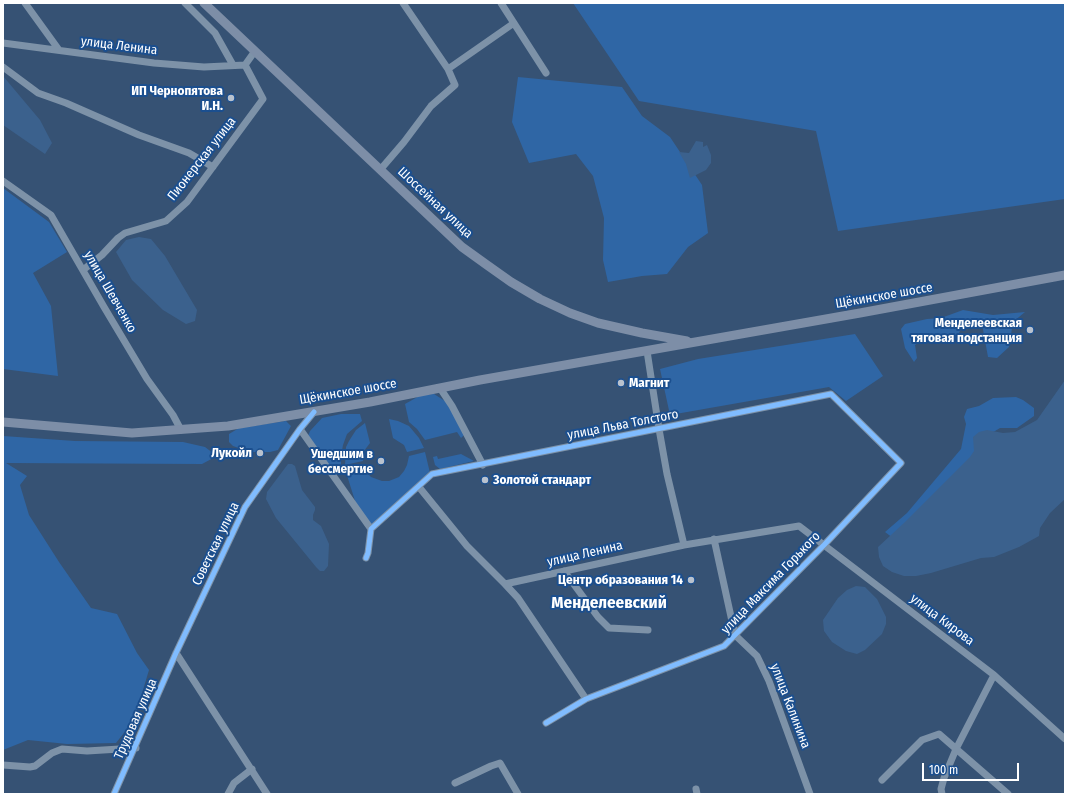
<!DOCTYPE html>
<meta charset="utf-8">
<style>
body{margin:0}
#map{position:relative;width:1068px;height:797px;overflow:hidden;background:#365274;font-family:"Fira Sans Condensed",sans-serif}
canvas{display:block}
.frame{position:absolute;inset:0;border:4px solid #fff;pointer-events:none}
.scale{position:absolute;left:922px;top:763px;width:97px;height:18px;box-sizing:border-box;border:2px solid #fff;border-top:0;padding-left:5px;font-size:12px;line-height:14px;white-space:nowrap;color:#fff;-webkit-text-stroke:3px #1b4f8f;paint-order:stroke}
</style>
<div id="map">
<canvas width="1068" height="797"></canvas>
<div class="frame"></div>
<div class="scale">100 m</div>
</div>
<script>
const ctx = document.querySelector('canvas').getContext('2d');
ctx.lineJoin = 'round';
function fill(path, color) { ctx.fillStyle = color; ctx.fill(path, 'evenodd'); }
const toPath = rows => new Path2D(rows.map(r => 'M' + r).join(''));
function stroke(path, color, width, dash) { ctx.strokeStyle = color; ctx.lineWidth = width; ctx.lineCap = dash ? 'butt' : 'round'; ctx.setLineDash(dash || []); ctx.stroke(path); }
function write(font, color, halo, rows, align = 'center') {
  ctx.font = font + ' "Fira Sans Condensed",sans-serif'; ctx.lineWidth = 4; ctx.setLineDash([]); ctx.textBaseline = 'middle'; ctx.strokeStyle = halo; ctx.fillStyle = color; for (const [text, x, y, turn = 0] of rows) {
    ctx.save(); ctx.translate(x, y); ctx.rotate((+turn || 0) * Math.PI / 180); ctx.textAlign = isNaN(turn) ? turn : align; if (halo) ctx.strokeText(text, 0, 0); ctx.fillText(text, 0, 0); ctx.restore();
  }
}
const green = toPath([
 [573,3,1065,3,1065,199,838,231,816,131,639,101],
 [518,77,622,87,642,116,670,137,702,185,708,233,688,247,667,274,642,276,608,282,603,260,604,218,593,176,576,154,529,163,512,122],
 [3,188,49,222,67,252,33,273,51,306,58,376,3,369],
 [963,310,993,315,1025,312,1013,322,1009,347,997,358,988,357,982,324,963,325,956,339,943,337,929,338,921,341,915,345,917,358,914,362,905,348,901,329,905,324,927,319,941,318],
 [855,334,883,376,846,401,829,387,670,415,660,369,698,359],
 [434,394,445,401,450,406,464,435,461,438,457,432,425,440,417,429,409,422,405,404,421,395],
 [1016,397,1023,400,1034,408,1034,416,1017,428,1000,428,990,434,987,447,893,538,885,532,907,513,961,449,966,424,964,417,967,409,979,406,993,398],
 [341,414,360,414,362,421,347,434,343,445,341,456,341,466,331,468,308,436,310,431,322,418],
 [389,419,398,421,409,426,419,438,424,448,407,452,404,445,393,438],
 [286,421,291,426,278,450,270,452,250,452,233,446,229,442,229,434,239,428],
 [365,423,370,443,364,451,363,461,345,465,346,447,349,441,356,430],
 [3,436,75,441,183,442,205,447,217,456,202,464,6,463,27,476,20,485,29,515,59,562,91,608,117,614,137,653,149,670,134,720,116,743,67,744,28,740,3,750],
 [425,452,430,473,371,526,356,504,345,469,363,465,367,473,371,477,382,481,389,481,399,477,404,471,407,465,409,456],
 [461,454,474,461,440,469,435,465,433,457,437,456,438,459]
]);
const water = toPath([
 [3,76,40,120,52,143,45,154,3,125],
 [696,141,703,142,703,147,707,145,711,155,711,163,706,170,690,178,686,164,679,152,689,153],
 [139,237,151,239,165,256,197,310,195,321,186,324,163,310,132,280,116,252,126,240],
 [1065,380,1065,499,1050,513,1040,528,1039,536,1019,547,994,557,981,558,931,573,916,576,904,576,892,572,883,566,879,557,878,547,904,523,970,457,974,451,973,437,979,432,987,430,1003,433,1015,432,1037,420],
 [288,464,292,464,295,466,302,490,315,507,315,510,313,515,313,520,321,526,329,544,328,566,324,571,320,571,316,567,276,518,266,499,267,492],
 [856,586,865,587,877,599,886,617,886,624,882,634,865,650,857,654,846,651,832,642,824,631,823,620,838,598,847,590]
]);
const minor = toPath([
 [25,3,59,50],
 [185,3,215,33,233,65],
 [501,3,546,73],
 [3,43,154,63,204,67,245,65,255,51],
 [3,67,38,93,66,103,139,135,189,153,213,167],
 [448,69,514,23],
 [380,170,404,142,431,106,455,85,448,69,403,3],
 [3,181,51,215,104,307,147,379,173,415,181,430],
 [83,270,102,255,118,238,125,233,166,221,187,202,263,99,245,65],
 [647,351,659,429,667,474,684,545],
 [440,388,452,406,483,465],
 [300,429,371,529],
 [419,487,467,546,505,584,684,545,799,526,994,675,1065,739],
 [714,539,735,635],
 [366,558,368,553,371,529,432,474,831,394,901,463,824,545,724,646,586,699,546,723],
 [564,571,598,617,609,628,648,630],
 [505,584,518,598,586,699],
 [735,635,757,656,769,681,810,794],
 [176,653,267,794],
 [3,765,30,767,35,766,52,753,62,749,87,751,136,748],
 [882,780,922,740,939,734,1008,794],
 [455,783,491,766,500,763,518,794],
 [696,789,697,794],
 [114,794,176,653,245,507,300,429,314,412],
 [228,794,234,783,252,769],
 [942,794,941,789,944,778,956,749,994,675]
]);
const major = toPath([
 [204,3,462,247,487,265,511,282,540,299,570,313,598,323,642,333,687,341],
 [3,422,132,433,228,426,370,402,480,380,860,313,1065,275]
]);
const cycleway = toPath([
 [366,558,368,553,371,529,432,474,831,394,901,463,824,545,724,646,586,699,546,723],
 [114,794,176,653,245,507,300,429,314,412]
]);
const markers = [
 [231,98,4,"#b9c2ce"],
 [1030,330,4,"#b9c2ce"],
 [621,383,4,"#b9c2ce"],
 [260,453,4,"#b9c2ce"],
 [381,461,4,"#b9c2ce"],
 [485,480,4,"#b9c2ce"],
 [691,580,4,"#b9c2ce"]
];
const streetNames = [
 ["улица Ленина",119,46,7],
 ["Пионерская улица",202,159,-52],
 ["Шоссейная улица",435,203,43],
 ["улица Шевченко",110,292,60],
 ["Щёкинское шоссе",884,296,-10],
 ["Щёкинское шоссе",348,392,-10],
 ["улица Льва Толстого",623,425,-11],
 ["Советская улица",216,544,-64],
 ["улица Ленина",585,554,-13],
 ["улица Максима Горького",771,583,-46],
 ["улица Кирова",942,620,37],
 ["улица Калинина",790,706,69],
 ["Трудовая улица",136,719,-66]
];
const poiNames = [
 ["ИП Чернопятова",223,91],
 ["И.Н.",223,106],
 ["Менделеевская",1022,323],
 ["тяговая подстанция",1022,338],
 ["Магнит",629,383,"left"],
 ["Лукойл",252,453],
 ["Ушедшим в",373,454],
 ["бессмертие",373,469],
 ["Золотой стандарт",493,480,"left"],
 ["Центр образования 14",683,580]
];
const districtNames = [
 ["Менделеевский",609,603]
];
fill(green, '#2f66a5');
fill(water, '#3b618d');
stroke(minor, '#7d92a8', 7);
stroke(major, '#7d8ea7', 9);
stroke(cycleway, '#80bcff', 5);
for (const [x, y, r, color] of markers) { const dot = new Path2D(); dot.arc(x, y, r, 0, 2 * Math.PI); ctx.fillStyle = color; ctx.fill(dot); stroke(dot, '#1b4f8f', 1.5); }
write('13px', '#fff', '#1b4f8f', streetNames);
write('bold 13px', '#fff', '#1b4f8f', poiNames, 'right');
write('bold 17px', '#fff', '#1b4f8f', districtNames);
</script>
